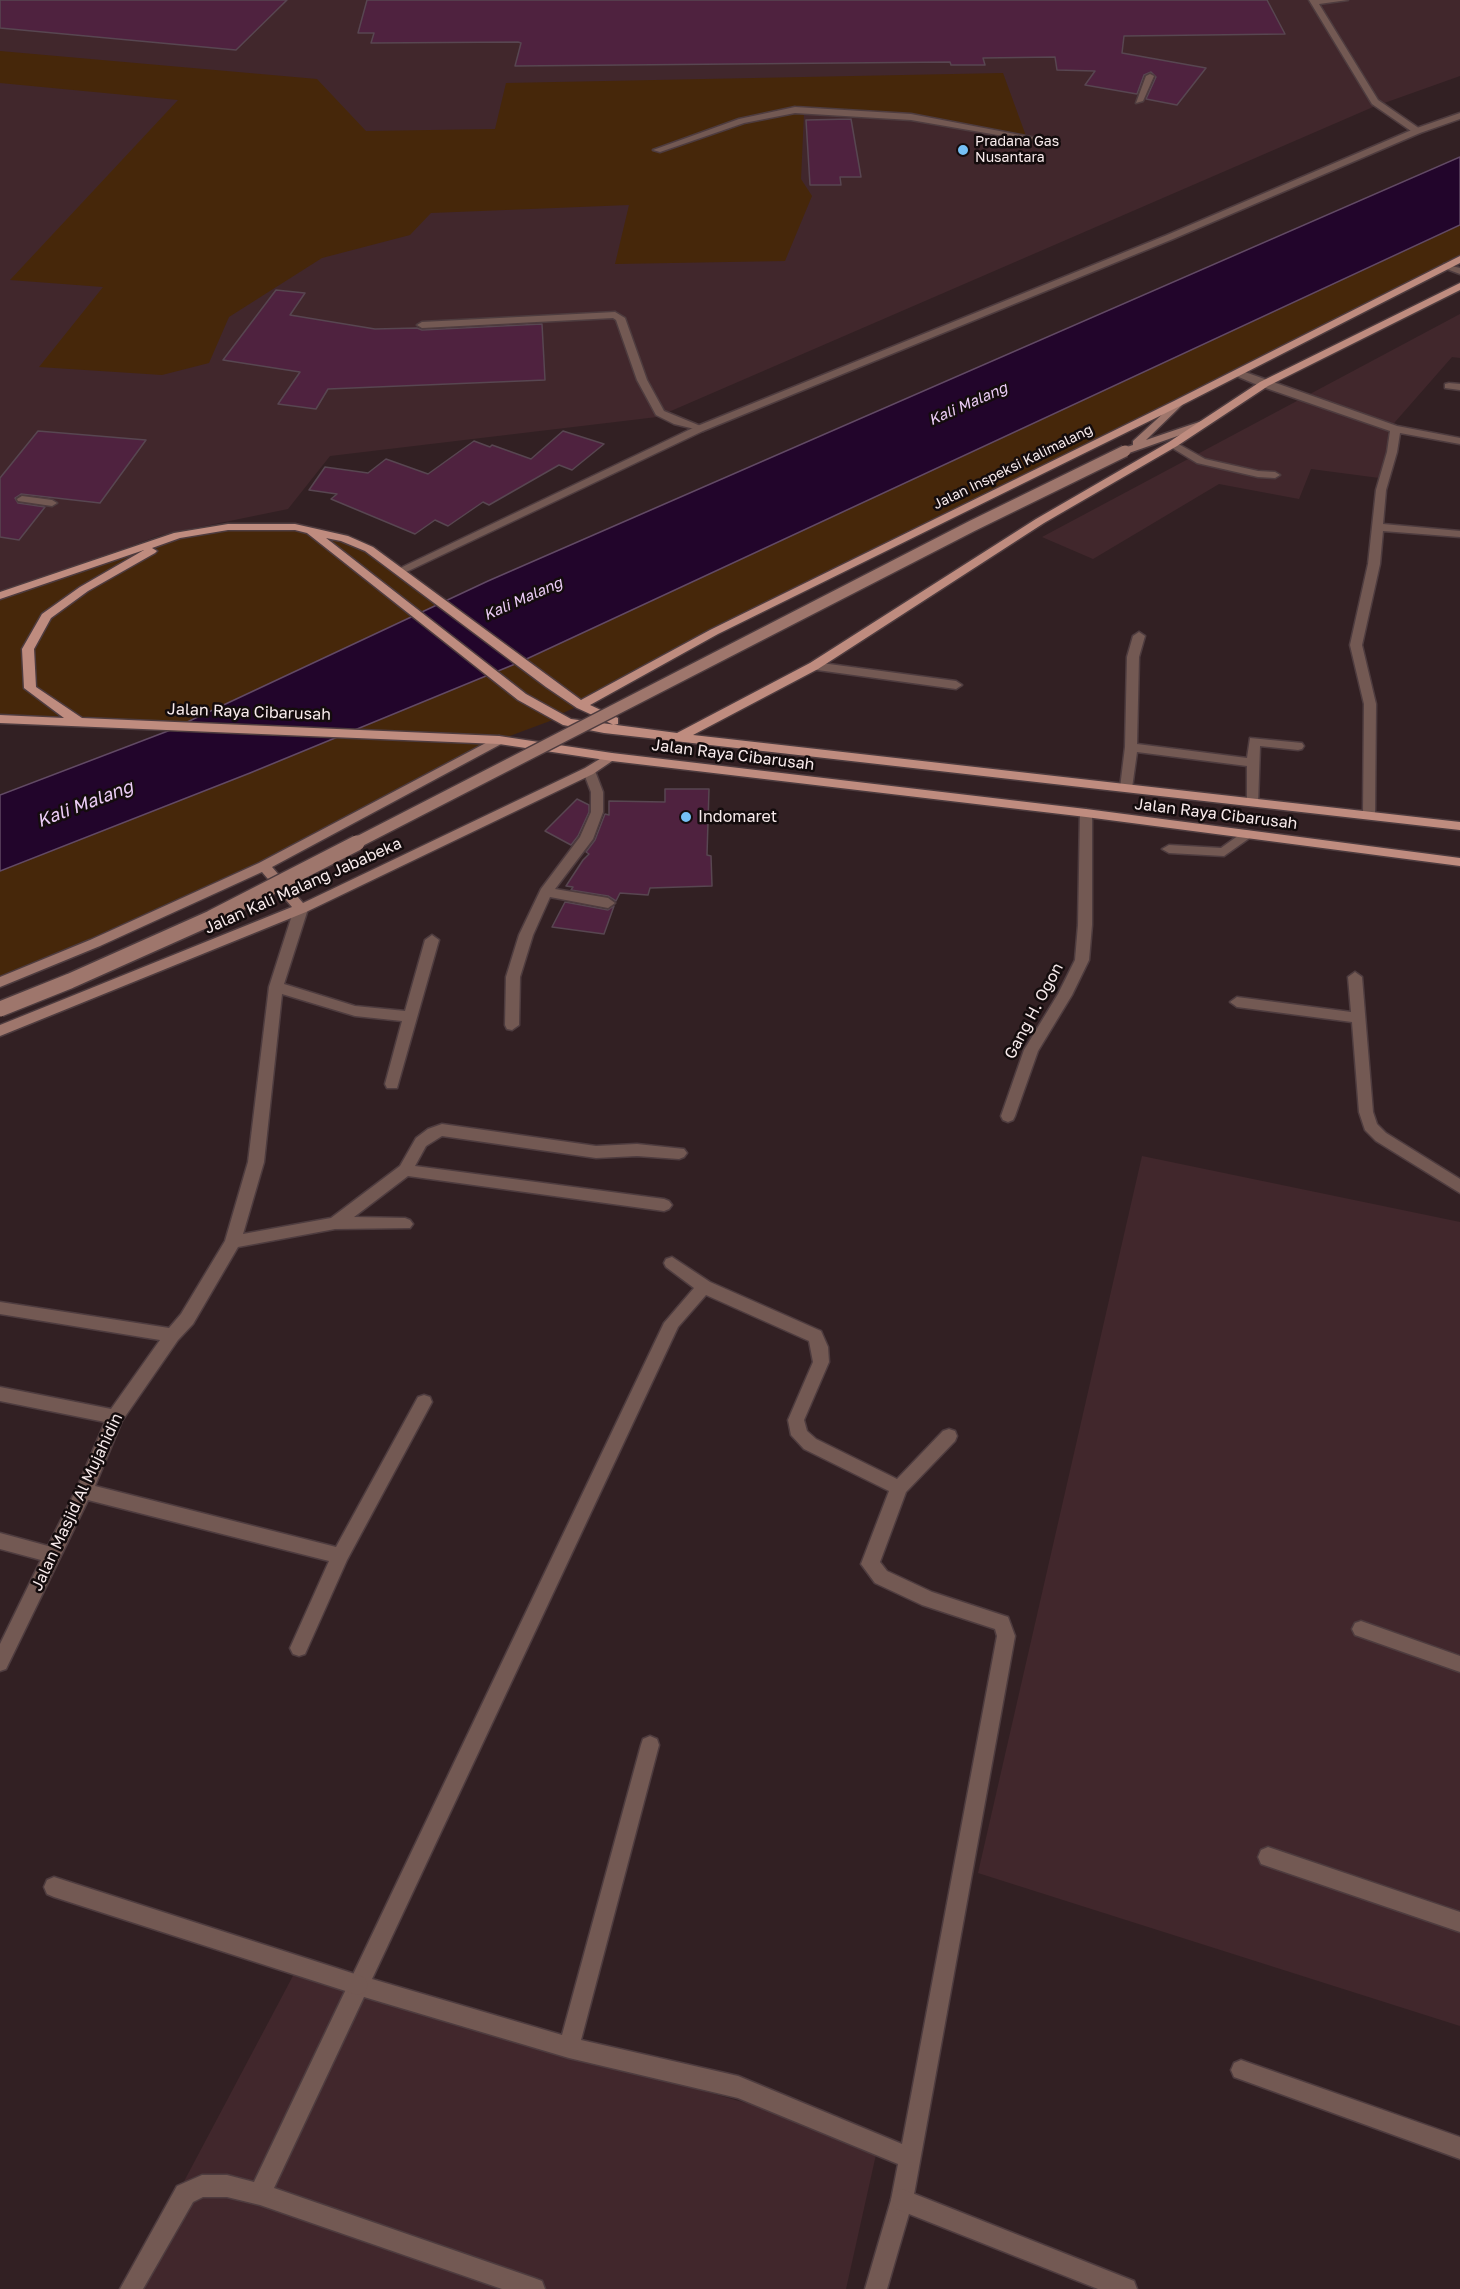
<!DOCTYPE html>
<style>
body{margin:0}
canvas{display:block;background:#322023}
</style>
<canvas width="1460" height="2289"></canvas>
<script>
const ctx = document.querySelector('canvas').getContext('2d');
ctx.lineJoin = 'round';
function fill(path, color) { ctx.fillStyle = color; ctx.fill(path, 'evenodd'); }
const toPath = rows => new Path2D(rows.map(r => 'M' + r).join(''));
function stroke(path, color, width, dash) { ctx.strokeStyle = color; ctx.lineWidth = width; ctx.lineCap = dash ? 'butt' : 'round'; ctx.setLineDash(dash || []); ctx.stroke(path); }
function write(font, color, halo, rows, align = 'center') {
  ctx.font = font + ' "Golos Text",sans-serif'; ctx.lineWidth = 5; ctx.setLineDash([]); ctx.textBaseline = 'middle'; ctx.strokeStyle = halo; ctx.fillStyle = color; for (const [text, x, y, turn = 0] of rows) {
    ctx.save(); ctx.translate(x, y); ctx.rotate((+turn || 0) * Math.PI / 180); ctx.textAlign = isNaN(turn) ? turn : align; if (halo) ctx.strokeText(text, 0, 0); ctx.fillText(text, 0, 0); ctx.restore();
  }
}
const built = toPath([
 [0,0,1460,0,1460,76,1373,107,657,417,330,456,288,509,161,535,0,593],
 [1460,314,1460,358,1452,357,1388,430,1387,479,1311,469,1299,499,1219,484,1093,559,1042,537],
 [1142,1156,1460,1222,1460,2026,978,1873],
 [294,1974,879,2141,846,2289,127,2289]
]);
const green = toPath([
 [0,51,317,79,366,131,495,129,506,83,1003,73,1026,136,915,119,804,112,801,179,812,196,785,261,615,264,629,205,431,213,410,235,322,258,229,317,209,363,162,375,39,367,103,287,10,280,178,100,0,83],
 [1460,224,1460,259,806,586,581,705,556,716,558,718,499,740,264,866,0,982,0,871,344,734,0,719,0,596,178,535,228,527,295,527,367,548,517,660,789,536]
]);
const water = toPath([
 [1460,157,1460,225,520,662,250,773,0,871,0,795,168,731,488,581,1460,157]
]);
const building = toPath([
 [0,0,287,0,236,50,0,28,0,0],
 [367,0,1267,0,1285,34,1124,36,1122,53,1206,68,1177,105,1146,99,1156,77,1151,72,1144,75,1137,94,1085,85,1095,71,1057,70,1055,57,983,58,985,65,951,65,950,62,515,66,521,43,518,42,371,43,374,33,358,33,367,0],
 [851,119,861,177,840,177,841,185,810,185,806,120,851,119],
 [276,290,305,293,290,315,375,329,417,328,422,330,542,324,545,380,328,389,316,409,278,404,300,372,223,360,276,290],
 [38,431,146,440,100,503,21,494,15,498,18,503,45,507,19,540,0,537,0,478,38,431],
 [563,431,604,444,572,470,559,465,489,505,483,502,448,526,435,520,415,534,331,499,337,494,309,490,325,467,368,473,386,459,428,474,474,441,490,447,492,445,531,459,563,431],
 [665,789,709,789,707,855,711,856,712,886,650,888,648,895,620,893,616,901,608,896,571,890,573,887,566,886,583,860,589,854,586,852,595,840,605,814,609,815,609,801,665,802,665,789],
 [577,799,589,805,589,812,578,836,571,845,545,831,577,799],
 [565,902,608,910,614,906,604,934,552,927,565,902]
]);
const lane = toPath([
 [1309,0,1348,0,1319,4,1378,100,1420,129,1420,133,1414,133,1372,104,1309,0],
 [1150,74,1154,76,1143,101,1136,103,1146,76,1150,74],
 [795,107,911,114,1036,138,1032,141,911,120,795,113,744,123,660,152,653,150,739,119,795,107],
 [615,312,625,318,647,380,664,411,703,427,703,431,674,424,656,415,637,380,616,320,613,318,422,328,417,325,422,322,615,312],
 [22,496,52,500,57,503,52,506,18,501,17,499,22,496],
 [1139,632,1145,636,1139,657,1137,744,1247,758,1250,738,1302,743,1304,746,1302,749,1298,750,1260,746,1258,804,1248,804,1247,801,1247,766,1137,752,1132,788,1130,791,1122,791,1120,788,1125,747,1127,657,1133,636,1139,632],
 [1246,830,1251,831,1252,834,1251,837,1224,856,1169,853,1162,849,1169,845,1221,848,1246,830],
 [672,1257,710,1282,821,1331,828,1347,829,1362,804,1420,807,1431,816,1439,897,1479,943,1431,949,1429,955,1431,957,1436,955,1441,906,1492,880,1562,887,1571,932,1592,1008,1617,1015,1636,913,2200,887,2289,865,2289,891,2200,898,2164,738,2098,569,2058,364,1997,274,2188,534,2278,542,2281,545,2289,502,2289,260,2205,227,2197,203,2197,193,2202,143,2289,120,2289,177,2186,202,2175,227,2175,254,2182,664,1323,694,1288,666,1267,664,1263,666,1259,672,1257],
 [706,1295,809,1341,813,1362,788,1420,791,1435,804,1449,889,1491,861,1564,875,1583,922,1605,995,1629,997,1636,902,2144,738,2076,581,2040,659,1745,657,1739,650,1736,643,1739,641,1745,562,2035,372,1979,678,1327,706,1295],
 [1361,1621,1460,1656,1460,1672,1355,1635,1352,1629,1355,1623,1361,1621],
 [1268,1847,1460,1912,1460,1932,1261,1864,1258,1857,1261,1850,1268,1847]
]);
const street = toPath([
 [1460,113,1460,119,1420,133,1173,239,703,431,404,573,396,573,394,571,695,427,1167,235,1414,129,1460,113],
 [1444,264,1460,268,1460,274,1444,268,1444,264],
 [1234,371,1242,371,1397,426,1460,438,1460,444,1400,433,1397,452,1386,490,1383,524,1460,531,1460,537,1383,531,1380,564,1362,645,1376,704,1375,814,1374,817,1369,818,1363,814,1364,704,1350,645,1368,564,1376,490,1387,452,1390,431,1260,386,1234,375,1234,371],
 [1449,383,1460,384,1460,390,1445,388,1445,384,1449,383],
 [1173,441,1205,459,1258,471,1275,472,1280,475,1275,478,1258,477,1197,463,1169,446,1168,444,1173,441],
 [814,662,956,681,962,685,956,689,810,669,808,666,814,662],
 [589,767,595,771,603,792,603,812,593,839,555,889,608,898,615,903,608,908,550,897,533,935,520,977,519,1025,512,1030,507,1029,505,1025,506,977,519,935,541,889,580,837,591,812,591,792,583,771,589,767],
 [1086,809,1092,813,1092,925,1089,960,1072,995,1038,1051,1015,1116,1013,1120,1008,1122,1003,1120,1001,1116,1024,1050,1058,994,1075,960,1078,925,1080,813,1086,809],
 [301,904,308,909,284,984,355,1006,405,1011,425,940,432,935,439,940,397,1088,387,1088,385,1084,402,1021,355,1016,282,994,264,1162,243,1234,331,1218,400,1166,416,1138,428,1129,442,1124,596,1146,637,1144,684,1149,687,1153,684,1157,679,1159,637,1156,596,1158,442,1136,426,1146,415,1166,664,1199,669,1201,672,1205,669,1209,664,1211,408,1176,354,1217,405,1218,410,1220,413,1224,410,1228,335,1229,238,1247,193,1324,178,1340,122,1421,95,1486,336,1547,418,1397,424,1395,430,1397,432,1402,347,1560,305,1654,299,1656,293,1654,290,1648,329,1561,88,1500,6,1669,0,1671,0,1644,41,1560,0,1549,0,1533,48,1546,76,1490,105,1422,0,1401,0,1387,111,1409,160,1340,0,1314,0,1302,169,1328,181,1314,225,1241,248,1162,269,987,294,909,301,904],
 [1355,972,1362,977,1373,1112,1377,1124,1386,1133,1460,1179,1460,1193,1376,1141,1365,1130,1359,1112,1352,1022,1237,1007,1230,1002,1237,997,1351,1012,1348,977,1355,972],
 [54,1877,358,1975,365,1978,368,1985,365,1992,358,1995,54,1897,47,1894,44,1887,47,1880,54,1877],
 [1241,2060,1460,2137,1460,2159,1234,2077,1231,2070,1234,2063,1241,2060],
 [902,2189,1134,2281,1137,2289,1098,2289,894,2208,891,2200,894,2192,902,2189]
]);
const secondary = toPath([
 [1178,400,1183,403,1182,405,1146,440,1202,421,1206,422,1206,426,1129,453,1121,453,1121,449,1133,445,1133,441,1178,400],
 [499,736,505,740,503,743,272,867,303,903,585,768,608,754,612,753,618,757,593,774,306,912,0,1036,0,1025,292,907,262,872,100,946,0,987,0,977,90,940,259,863,499,736]
]);
const primary = toPath([
 [1460,256,1460,263,1182,405,718,634,590,705,618,718,618,724,614,725,577,708,546,687,365,551,341,541,326,538,526,694,571,719,677,733,810,663,1036,519,1169,442,1260,382,1460,283,1460,290,1268,386,1177,446,1044,523,818,669,693,735,1460,822,1460,830,604,733,563,725,518,700,307,533,295,530,228,530,180,538,152,548,157,551,155,553,88,591,51,618,34,649,36,687,82,718,499,736,612,753,1086,809,1460,858,1460,866,1086,817,612,761,499,744,0,723,0,715,64,718,24,688,22,649,42,614,80,587,144,550,0,599,0,592,174,533,228,524,295,524,348,536,373,547,581,700,710,630,1174,401,1460,256]
]);
const secondaryBridgeFar1 = toPath([
 [354,844,972,526,1125,451]
]);
const secondaryBridge = toPath([
 [0,1009,70,981,211,918,357,843]
]);
const markers = [
 [963,150,6,"#75c0f6"],
 [686,817,6,"#75c0f6"]
];
const farPoinames = [
 ["Pradana Gas",975,142],
 ["Nusantara",975,158]
];
const farStreetnames = [
 ["Jalan Inspeksi Kalimalang",1013,467,-26]
];
const farWaternames = [
 ["Kali Malang",968,404,-24],
 ["Kali Malang",523,599,-24]
];
const streetNames = [
 ["Jalan Raya Cibarusah",249,712,2],
 ["Jalan Raya Cibarusah",733,755,7],
 ["Jalan Raya Cibarusah",1216,814,7],
 ["Jalan Kali Malang Jababeka",303,886,-24],
 ["Gang H. Ogon",1034,1011,-62],
 ["Jalan Masjid Al Mujahidin",77,1502,-65]
];
const poiNames = [
 ["Indomaret",698,817]
];
const waterNames = [
 ["Kali Malang",85,804,-21]
];
fill(built, '#41272c');
fill(green, '#46270a');
fill(water, '#22052b');
stroke(water, '#624a65', 1.5);
fill(building, '#4f223f');
stroke(building, '#584651', 1.5);
stroke(lane, '#4e3c3f', 3);
stroke(street, '#4e3c3f', 3);
stroke(secondary, '#4e3c3f', 3);
stroke(primary, '#4e3c3f', 3);
fill(lane, '#735953');
fill(street, '#735953');
fill(secondary, '#9e766c');
fill(primary, '#bf8c7f');
stroke(secondaryBridgeFar1, '#4e3c3f', 14, []);
stroke(secondaryBridge, '#4e3c3f', 18, []);
stroke(secondaryBridgeFar1, '#9e766c', 11);
stroke(secondaryBridge, '#9e766c', 15);
for (const [x, y, r, color] of markers) { const dot = new Path2D(); dot.arc(x, y, r, 0, 2 * Math.PI); ctx.fillStyle = color; ctx.fill(dot); stroke(dot, '#140c0d', 2); }
write('14px', '#f8ebec', '#140c0d', farPoinames, 'left');
write('14px', '#f8ebec', '#140c0d', farStreetnames);
write('italic 15px', '#eccdf6', '#140c0d', farWaternames);
write('16px', '#f8ebec', '#140c0d', streetNames);
write('16px', '#f8ebec', '#140c0d', poiNames, 'left');
write('italic 18px', '#eccdf6', '#140c0d', waterNames);
</script>
